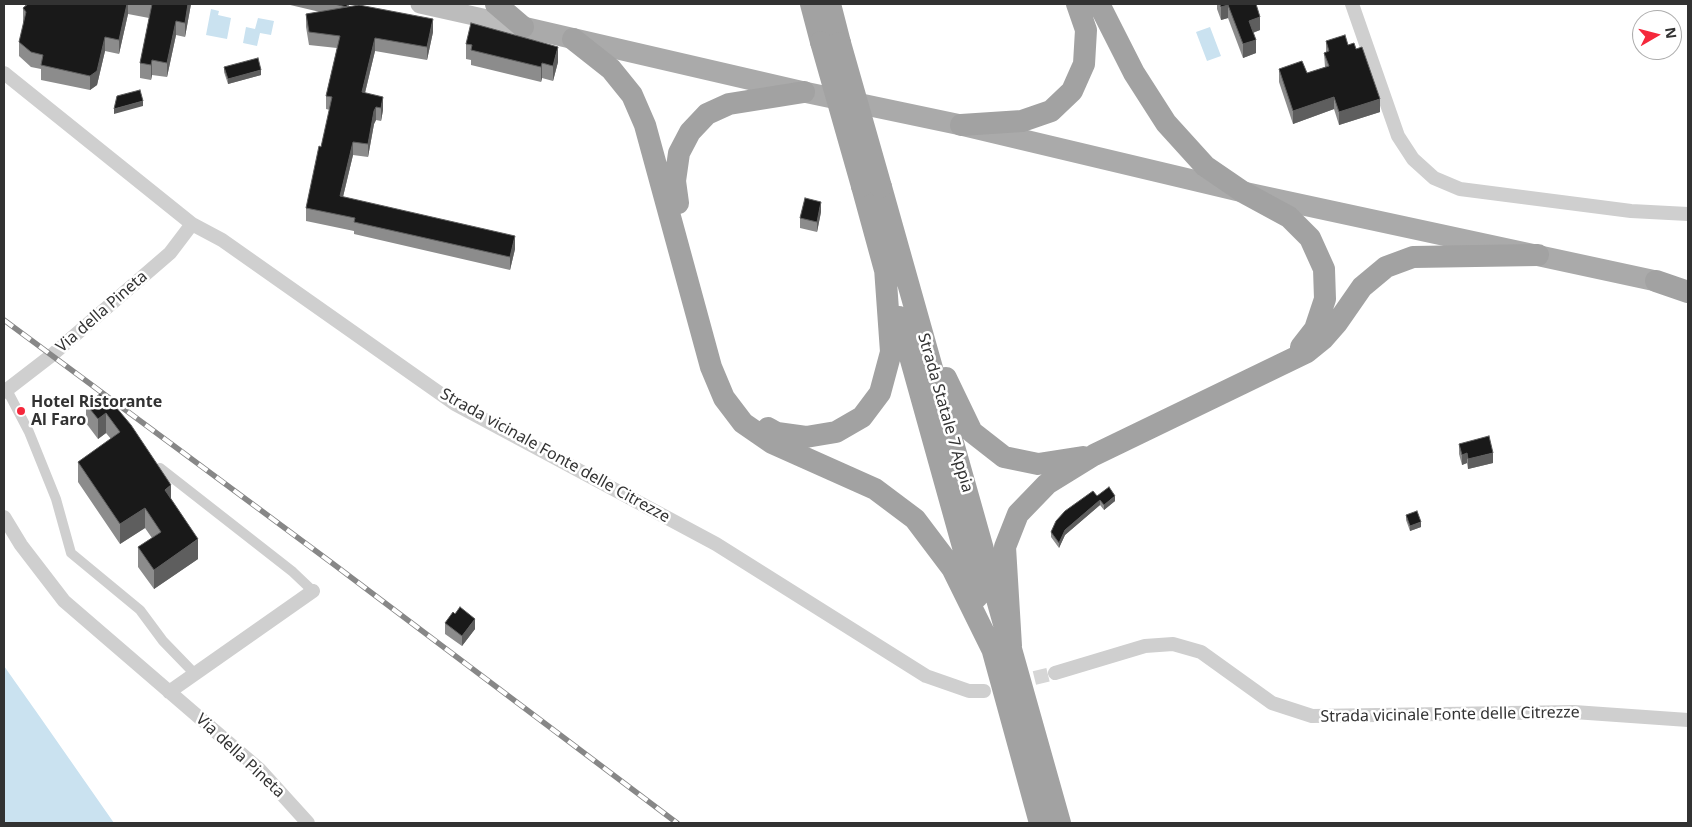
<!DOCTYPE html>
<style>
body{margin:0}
#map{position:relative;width:1692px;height:827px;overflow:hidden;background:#fff;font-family:"Noto Sans",sans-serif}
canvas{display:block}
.frame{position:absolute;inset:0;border:5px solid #323232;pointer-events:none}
.north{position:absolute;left:1632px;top:10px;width:50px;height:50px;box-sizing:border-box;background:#fff;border:1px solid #adadad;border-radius:50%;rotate:82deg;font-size:14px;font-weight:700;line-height:20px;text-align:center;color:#323232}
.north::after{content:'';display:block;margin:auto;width:18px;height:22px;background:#f5283c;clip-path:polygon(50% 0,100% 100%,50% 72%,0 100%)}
</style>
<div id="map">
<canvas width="1692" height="827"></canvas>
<div class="frame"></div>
<div class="north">N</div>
</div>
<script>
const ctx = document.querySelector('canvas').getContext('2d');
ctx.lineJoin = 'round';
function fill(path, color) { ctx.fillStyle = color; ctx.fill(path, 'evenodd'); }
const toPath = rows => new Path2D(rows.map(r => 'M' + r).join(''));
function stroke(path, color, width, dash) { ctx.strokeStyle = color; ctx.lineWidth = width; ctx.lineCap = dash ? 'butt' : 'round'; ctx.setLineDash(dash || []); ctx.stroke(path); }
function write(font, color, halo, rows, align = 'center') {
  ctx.font = font + ' "Noto Sans",sans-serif'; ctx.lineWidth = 5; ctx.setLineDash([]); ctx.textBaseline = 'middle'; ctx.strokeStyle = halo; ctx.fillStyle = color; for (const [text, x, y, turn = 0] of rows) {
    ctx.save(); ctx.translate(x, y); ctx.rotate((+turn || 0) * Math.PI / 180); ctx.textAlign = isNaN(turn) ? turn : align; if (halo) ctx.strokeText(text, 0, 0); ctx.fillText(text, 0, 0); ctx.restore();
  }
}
const water = toPath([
 [211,9,219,11,218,15,231,18,227,39,206,35],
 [258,18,274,21,271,35,260,33,257,46,243,43,246,27,255,29],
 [1210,27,1221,56,1207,61,1196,32],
 [4,666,40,717,114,823,4,823]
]);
const minorTunnel = toPath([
 [1014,683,1055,673]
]);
const pedestrian = toPath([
 [7,390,29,432,56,499,71,553,140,610,163,641,194,673],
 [160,468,293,572,313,591]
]);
const minor = toPath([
 [1352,4,1398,136,1413,159,1434,178,1460,189,1631,211,1688,214],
 [4,73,192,224,222,240,455,404,716,544,926,676,969,691,984,691],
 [4,392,52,355,170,253,192,224],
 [4,517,21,545,64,601,259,769,308,823],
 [1055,673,1145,646,1173,644,1201,652,1272,703,1312,716,1574,712,1688,720],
 [169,692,313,591]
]);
const secondary = toPath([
 [420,4,523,27]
]);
const primary = toPath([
 [523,27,804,92,961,125,1243,192,1656,281]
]);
const trunk = toPath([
 [496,4,523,27],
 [811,4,821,42],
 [830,4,840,43],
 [1099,4,1134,73,1166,123,1205,166,1243,192,1289,217,1310,238,1324,269,1325,299,1315,329,1301,347],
 [573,39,611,69,632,95,645,125,711,367,724,398,743,423,772,443,875,489,915,519,952,568,993,651],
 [961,125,1022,121,1051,111,1072,91,1084,64,1086,30,1077,4],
 [862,186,888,281],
 [881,187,1060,823],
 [678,203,675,181,679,153,690,132,707,114,729,104,804,92],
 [1656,281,1688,292],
 [899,317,977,597],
 [946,378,972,432,1004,457,1038,464,1083,457],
 [768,428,777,433,806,437,836,432,862,417,880,393,891,352,885,268],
 [989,637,1040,823],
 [1011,646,1005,547,1018,514,1047,484,1094,455,1307,352,1323,339,1337,323,1362,287,1386,267,1413,257,1538,255]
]);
const rail = toPath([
 [4,320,332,563,677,823]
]);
const trunkBridge = toPath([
 [821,42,862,186],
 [840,43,881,187]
]);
const wall = toPath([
 [25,4,191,4,185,37,176,35,167,77,152,75,151,80,140,78,140,63,149,18,128,14,119,54,105,51,97,85,90,90,41,80,41,69,31,67,19,56,19,42,24,24,23,23,23,8,25,6],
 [286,4,349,4,349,6,433,32,427,60,375,51,365,93,383,110,381,121,376,120,374,124,368,157,353,155,343,197,515,249,510,270,354,234,354,231,306,221,306,208,330,110,326,109,326,96,337,48,309,45,306,27,306,14,320,12],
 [1217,4,1256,4,1260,30,1253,33,1256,53,1243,58,1228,18,1221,20,1217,9],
 [1326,41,1348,45,1380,112,1339,125,1334,109,1293,124,1279,82,1279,69,1307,73,1325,67,1324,53,1326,52],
 [466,44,558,62,553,81,542,78,541,82,471,65,471,60,466,59],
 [224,67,261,75,228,84,224,72],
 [821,212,817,232,800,228,800,218],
 [100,394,171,500,198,559,154,589,138,567,138,547,152,538,145,528,120,544,78,482,78,462,111,439,106,433,98,439,86,423,86,404],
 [1459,444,1493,463,1468,469,1467,463,1462,465,1459,454],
 [1097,496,1115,501,1104,510,1100,505,1065,535,1059,548,1051,537,1051,532],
 [1406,515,1421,527,1410,531,1406,520],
 [445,623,475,629,462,646,445,634]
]);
const shadedWall = toPath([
 [127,4,128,4,128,14,119,54,119,40],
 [188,4,191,4,185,37,185,23],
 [1228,5,1228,18,1221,20,1221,7],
 [1260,17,1260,30,1249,34,1249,21],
 [433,19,433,32,427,60,427,47],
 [176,21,176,35,167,77,167,63],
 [105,37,105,51,97,85,90,90,90,76],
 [375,38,375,51,362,105,362,92],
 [1256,40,1256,53,1243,58,1243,44],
 [558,47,558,62,553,81,553,66],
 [152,60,152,75,151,80,151,65],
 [542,63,542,78,541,82,541,67],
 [261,70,261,75,228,84,228,79],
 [383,97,383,110,381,121,381,108],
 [1334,97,1334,109,1293,124,1293,111],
 [1380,99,1380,112,1339,125,1339,112],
 [143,101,143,106,114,114,114,109],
 [376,107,376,120,374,124,368,157,368,144,374,111],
 [353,142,353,155,340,209,340,196],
 [821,202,821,212,817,232,817,222],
 [515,236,515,249,510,270,510,257],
 [106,413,106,433,98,439,98,419],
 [1467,453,1467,463,1462,465,1462,455],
 [1493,453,1493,463,1468,469,1468,459],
 [171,485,171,505,165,490],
 [1115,496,1115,501,1104,510,1104,505],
 [1100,500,1100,505,1065,535,1059,548,1059,543,1065,530],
 [145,508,145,528,120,544,120,524],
 [1421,522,1421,527,1410,531,1410,526],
 [198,539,198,559,154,589,154,570],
 [475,619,475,629,462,646,462,636]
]);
const building = toPath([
 [28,4,127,4,119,40,105,37,97,71,90,76,41,65,43,55,31,52,19,42,26,12,23,8,28,4],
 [151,4,188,4,185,23,176,21,167,63,152,60,151,65,140,63,152,4,151,4],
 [334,4,347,4,347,7,334,4],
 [1220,4,1256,4,1260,17,1249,21,1256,40,1243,44,1228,5,1221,7,1220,4],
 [359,5,433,19,427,47,375,38,362,92,383,97,381,108,376,107,374,111,368,144,353,142,340,196,515,236,510,257,354,222,355,218,306,208,319,146,321,147,332,97,326,96,340,36,309,32,306,14,359,5],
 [471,23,558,47,553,66,542,63,541,67,471,50,472,45,466,44,471,23],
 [1345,35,1348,45,1354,43,1356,49,1362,47,1380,99,1339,112,1334,97,1293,111,1279,69,1302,61,1307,73,1329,66,1324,53,1329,51,1326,41,1345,35],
 [258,58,261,70,228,79,224,67,258,58],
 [140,90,143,101,114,109,117,96,140,90],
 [805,198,821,202,817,222,800,218,805,198],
 [100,394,111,408,115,406,131,425,171,485,165,490,198,539,154,570,138,547,161,532,145,508,120,524,78,462,120,432,106,413,98,419,86,404,100,394],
 [1489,436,1493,453,1468,459,1467,453,1462,455,1459,444,1489,436],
 [1109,487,1115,496,1104,505,1100,500,1065,530,1059,543,1051,532,1056,521,1065,511,1093,491,1097,496,1109,487],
 [1417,511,1421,522,1410,526,1406,515,1417,511],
 [460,607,475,619,462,636,445,623,453,612,455,614,460,607]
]);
const markers = [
 [21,411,5,"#f5283c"]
];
const streetNames = [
 ["Via della Pineta",102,312,-41],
 ["Strada Statale 7 Appia",945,413,74],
 ["Strada vicinale Fonte delle Citrezze",555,456,29],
 ["Strada vicinale Fonte delle Citrezze",1450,715,-1],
 ["Via della Pineta",240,756,43]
];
const poiNames = [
 ["Hotel Ristorante",31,402],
 ["Al Faro",31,420]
];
fill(water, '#cae2f0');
stroke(minorTunnel, '#d6d6d6', 14, [14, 7]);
stroke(pedestrian, '#cfcfcf', 10);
stroke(minor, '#cfcfcf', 14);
stroke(secondary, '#bcbcbc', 19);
stroke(primary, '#aaa', 21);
stroke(trunk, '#a2a2a2', 22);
stroke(rail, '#878787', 5.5);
stroke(rail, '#fff', 4, [11]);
stroke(trunkBridge, '#a2a2a2', 22);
fill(wall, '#8c8c8c');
fill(shadedWall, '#5e5e5e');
fill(building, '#191919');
stroke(building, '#5e5e5e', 1);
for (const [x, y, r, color] of markers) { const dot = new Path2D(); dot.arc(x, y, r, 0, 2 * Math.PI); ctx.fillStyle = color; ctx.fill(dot); stroke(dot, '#fff', 2); }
write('16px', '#323232', '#fff', streetNames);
write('bold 16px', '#323232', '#fff', poiNames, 'left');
</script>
